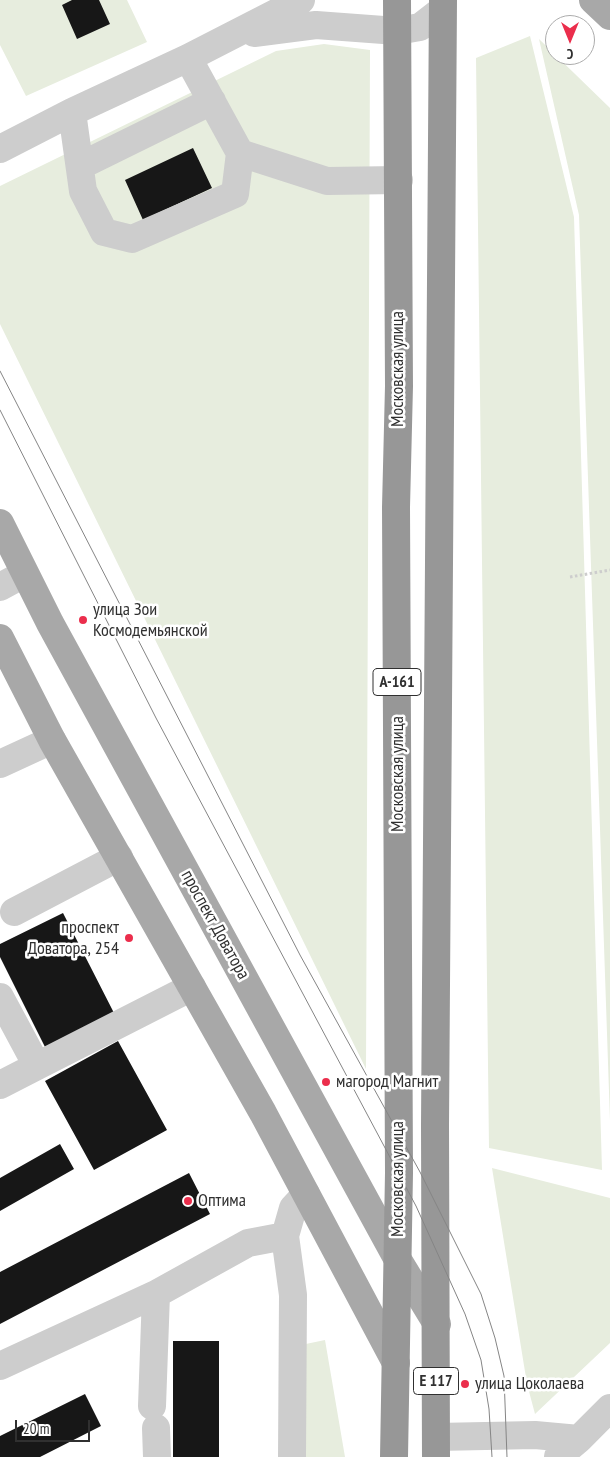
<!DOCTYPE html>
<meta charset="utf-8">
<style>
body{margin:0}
#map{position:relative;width:610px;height:1457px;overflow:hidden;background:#fff;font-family:"PT Sans Narrow",sans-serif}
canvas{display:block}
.north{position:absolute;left:545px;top:15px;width:50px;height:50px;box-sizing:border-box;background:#fff;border:1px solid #acacac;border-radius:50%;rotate:180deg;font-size:14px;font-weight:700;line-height:20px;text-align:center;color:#303030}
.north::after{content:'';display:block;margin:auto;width:18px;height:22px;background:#eb2e4c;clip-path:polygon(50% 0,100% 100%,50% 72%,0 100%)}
.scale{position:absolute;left:15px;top:1420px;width:75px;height:22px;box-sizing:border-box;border:2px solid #303030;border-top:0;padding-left:6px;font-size:15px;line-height:18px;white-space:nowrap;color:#303030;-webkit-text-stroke:4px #fff;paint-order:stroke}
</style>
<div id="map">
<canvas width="610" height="1457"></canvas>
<div class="north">С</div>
<div class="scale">20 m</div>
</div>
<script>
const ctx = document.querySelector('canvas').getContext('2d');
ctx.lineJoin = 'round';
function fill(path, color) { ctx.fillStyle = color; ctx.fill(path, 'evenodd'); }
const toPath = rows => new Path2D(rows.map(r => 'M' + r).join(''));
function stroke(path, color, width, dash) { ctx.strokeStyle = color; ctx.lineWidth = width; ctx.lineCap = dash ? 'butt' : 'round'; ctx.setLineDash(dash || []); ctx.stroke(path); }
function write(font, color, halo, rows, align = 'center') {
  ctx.font = font + ' "PT Sans Narrow",sans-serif'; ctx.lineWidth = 5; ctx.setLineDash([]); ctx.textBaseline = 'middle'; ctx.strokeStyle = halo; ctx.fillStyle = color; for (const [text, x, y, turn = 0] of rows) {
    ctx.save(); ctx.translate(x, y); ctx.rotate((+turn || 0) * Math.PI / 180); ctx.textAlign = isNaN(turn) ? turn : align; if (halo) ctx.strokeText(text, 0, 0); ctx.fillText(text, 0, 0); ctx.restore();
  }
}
const green = toPath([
 [0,0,127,0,147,42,26,96,0,45],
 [530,36,574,217,602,1170,489,1148,476,58],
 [539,39,610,108,610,1121,579,215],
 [324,44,370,50,366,1069,0,324,0,186,276,51],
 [492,1168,610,1198,610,1343,535,1414,527,1384],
 [325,1340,345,1457,301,1457,301,1345]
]);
const building = toPath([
 [72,0,99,0,110,24,77,39,62,5],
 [193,148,212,188,143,220,125,180],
 [63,913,114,1013,45,1047,0,957,0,944],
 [118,1041,167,1130,94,1170,45,1081],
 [60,1144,74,1169,0,1211,0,1178],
 [189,1173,210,1214,0,1324,0,1272],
 [173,1341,219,1341,219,1457,173,1457],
 [85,1394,101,1426,40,1457,0,1457,0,1436]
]);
const path = toPath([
 [570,577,610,570]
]);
const minor = toPath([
 [254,33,316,25,397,31,420,27,442,10],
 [72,112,83,191,104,232,132,239,235,194,240,153,188,58],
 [0,149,72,112,188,58,301,0],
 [240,153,327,181,399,180],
 [80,166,212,101],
 [0,587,24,574],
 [0,764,52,740],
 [14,912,119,857],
 [0,997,37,1066,192,987],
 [0,1085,37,1066],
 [0,1366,156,1294,248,1243,285,1236],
 [152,1406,156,1294],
 [156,1428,157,1457],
 [436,1437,535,1435,579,1439],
 [292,1457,293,1295,285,1236,293,1208,306,1194],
 [558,1457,579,1439,610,1408]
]);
const major = toPath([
 [593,0,610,16],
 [0,523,50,623,398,1260,437,1324],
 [0,638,52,740,263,1113,396,1363]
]);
const highway = toPath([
 [394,1457,399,1173,396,507,399,386,397,0],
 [436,1457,435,1125,443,0]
]);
const tram = toPath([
 [0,371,300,955,420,1172,481,1294,495,1338,504,1376,507,1457],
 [0,410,156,718,416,1206,465,1314,481,1360,489,1409,492,1457]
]);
const markers = [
 [83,620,5,"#eb2e4c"],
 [129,938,5,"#eb2e4c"],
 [326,1082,5,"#eb2e4c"],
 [188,1201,5,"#eb2e4c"],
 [465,1384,5,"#eb2e4c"]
];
const shields = [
 [397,682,48],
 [436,1381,45]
];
const shieldNames = [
 ["А-161",397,682],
 ["E 117",436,1381]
];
const streetNames = [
 ["Московская улица",398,369,-90],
 ["Московская улица",398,774,-90],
 ["проспект Доватора",215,925,61],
 ["Московская улица",398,1179,-90]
];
const poiNames = [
 ["улица Зои",93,610],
 ["Космодемьянской",93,631],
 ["проспект",119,928,"right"],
 ["Доватора, 254",119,949,"right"],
 ["магород Магнит",336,1082],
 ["Оптима",198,1201],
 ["улица Цоколаева",475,1384]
];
fill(green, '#e7edde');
fill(building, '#171717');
stroke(path, '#cdcdcd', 3, [2.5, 2.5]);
stroke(minor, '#cdcdcd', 28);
stroke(major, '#a8a8a8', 28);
stroke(highway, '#979797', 28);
stroke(tram, '#858585', 1);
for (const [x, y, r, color] of markers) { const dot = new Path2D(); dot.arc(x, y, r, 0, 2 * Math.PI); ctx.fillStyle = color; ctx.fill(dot); stroke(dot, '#fff', 2); }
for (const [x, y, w] of shields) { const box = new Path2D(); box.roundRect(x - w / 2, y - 13.5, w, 27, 4); ctx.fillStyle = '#fff'; ctx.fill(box); stroke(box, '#303030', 1); }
write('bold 16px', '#303030', null, shieldNames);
write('18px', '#303030', '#fff', streetNames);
write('18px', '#303030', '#fff', poiNames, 'left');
</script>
